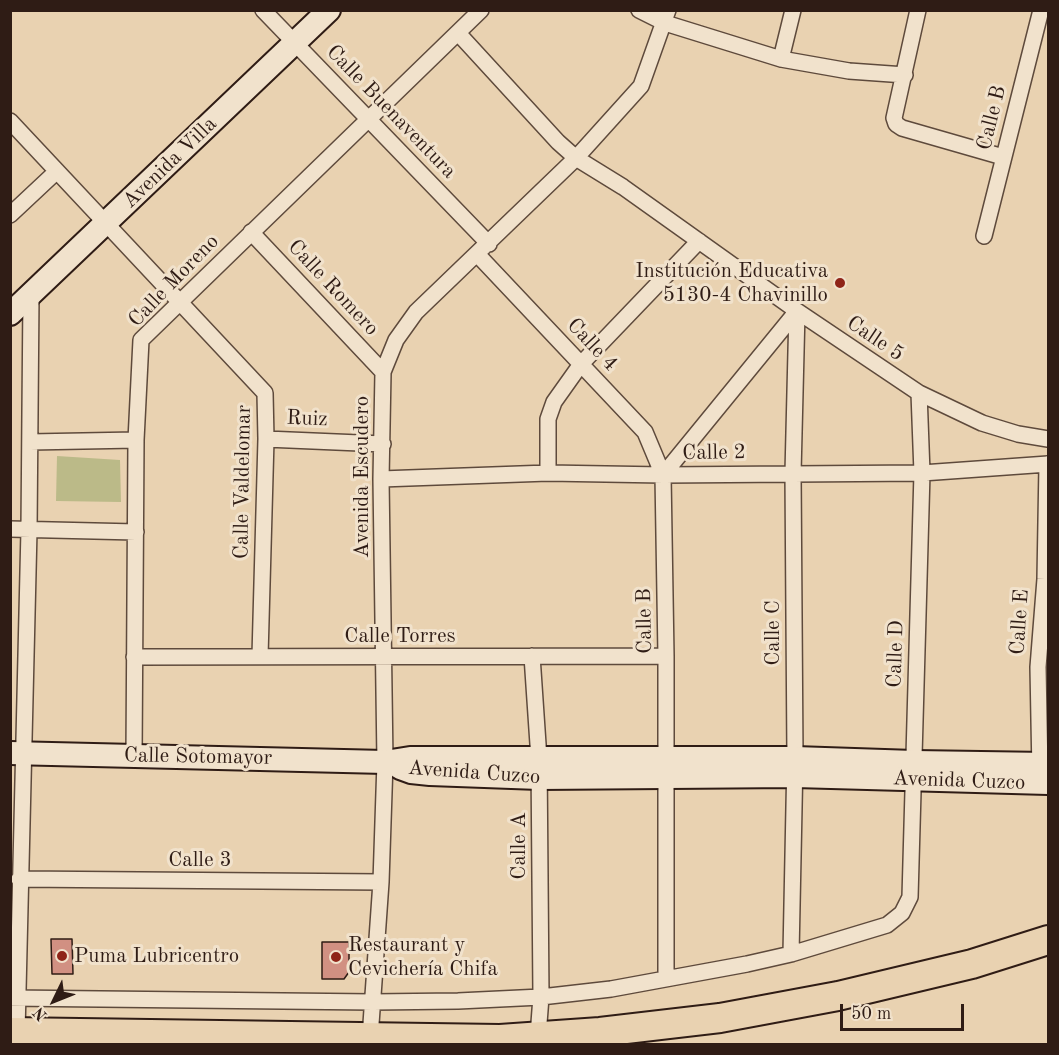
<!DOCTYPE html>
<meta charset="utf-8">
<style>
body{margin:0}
#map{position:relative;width:1059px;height:1055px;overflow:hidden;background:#e9d2b1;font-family:"Old Standard TT",serif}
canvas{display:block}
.frame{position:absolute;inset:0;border:12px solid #2f1c15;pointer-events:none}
.north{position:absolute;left:24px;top:971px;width:60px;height:60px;-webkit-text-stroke:4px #f1e2cc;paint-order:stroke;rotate:227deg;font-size:16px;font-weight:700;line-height:24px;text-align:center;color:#2f1c15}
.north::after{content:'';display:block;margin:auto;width:21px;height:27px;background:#2f1c15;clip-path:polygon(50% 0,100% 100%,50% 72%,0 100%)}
.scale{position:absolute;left:840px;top:1004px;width:124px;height:27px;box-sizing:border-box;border:3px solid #2f1c15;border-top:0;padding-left:8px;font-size:18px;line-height:21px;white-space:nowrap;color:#2f1c15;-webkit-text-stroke:4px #f1e2cc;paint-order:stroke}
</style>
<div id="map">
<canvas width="1059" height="1055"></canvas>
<div class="frame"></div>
<div class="north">N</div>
<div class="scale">50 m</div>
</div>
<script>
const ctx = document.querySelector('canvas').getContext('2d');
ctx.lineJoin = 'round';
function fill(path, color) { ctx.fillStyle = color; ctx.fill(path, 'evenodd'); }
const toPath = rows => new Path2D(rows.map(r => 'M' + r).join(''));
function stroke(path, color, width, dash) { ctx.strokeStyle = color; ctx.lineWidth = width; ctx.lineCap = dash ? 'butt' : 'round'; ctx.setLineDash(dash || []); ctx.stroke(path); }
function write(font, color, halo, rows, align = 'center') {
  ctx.font = font + ' "Old Standard TT",serif'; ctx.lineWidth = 6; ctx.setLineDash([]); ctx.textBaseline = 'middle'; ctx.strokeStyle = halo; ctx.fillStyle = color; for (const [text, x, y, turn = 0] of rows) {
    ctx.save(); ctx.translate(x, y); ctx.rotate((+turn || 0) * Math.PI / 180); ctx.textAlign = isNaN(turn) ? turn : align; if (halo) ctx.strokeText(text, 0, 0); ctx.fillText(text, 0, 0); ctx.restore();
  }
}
const green = toPath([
 [57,456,120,460,121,502,56,501]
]);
const building = toPath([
 [51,939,72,939,73,974,52,974,51,939],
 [322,942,349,942,349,972,344,979,322,979,322,942]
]);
const street = toPath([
 [263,10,489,244],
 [639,10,665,23,781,59,849,71,905,75],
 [918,10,894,118,896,124,902,128,1003,157],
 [458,33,558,142,576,158,623,187,797,311,919,393,982,423,1018,434,1048,439],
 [781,59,793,10],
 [10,121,265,393,266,439,260,656],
 [10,215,57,171],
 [251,232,383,372],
 [984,236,1041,10],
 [477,254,645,432,663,475],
 [266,439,383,444],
 [30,442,136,440],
 [548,473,548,419,554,402,581,364,699,241],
 [381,479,548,473,663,475,922,473,1048,464],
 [10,529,136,532],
 [532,656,539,759,541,997,538,1036],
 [134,657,666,656],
 [134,757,136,440,141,340,481,10],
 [1040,773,1038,667,1045,579,1047,464],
 [19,879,381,882],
 [791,954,795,758,793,473,797,311],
 [666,978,666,656,663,475,797,311],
 [10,998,373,1002,458,1001,541,997,611,989,747,964,791,954,887,925,902,913,910,897,922,473,919,393],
 [17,1032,29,530,31,295],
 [370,1038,381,882,385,762,381,479,383,372,396,340,416,312,576,158,641,86,668,10]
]);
const secondary = toPath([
 [10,314,329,10],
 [10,753,385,762,410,758,795,758,914,762,1048,764],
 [400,768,411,772,430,774,539,778,795,776,1048,783]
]);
const highway = toPath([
 [10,1032,500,1039,600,1032,720,1018,838,996,972,964,1048,940]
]);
const markers = [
 [840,283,6,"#8f2418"],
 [62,956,6,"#8f2418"],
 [336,957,6,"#8f2418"]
];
const streetNames = [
 ["Calle Buenaventura",391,112,46],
 ["Calle B",992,118,-76],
 ["Avenida Villa",170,163,-44],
 ["Calle Moreno",174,281,-46],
 ["Calle Romero",333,288,47],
 ["Calle 5",875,339,34],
 ["Calle 4",592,345,47],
 ["Ruiz",307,419,2],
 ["Calle 2",714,453,-1],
 ["Avenida Escudero",362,477,-90],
 ["Calle Valdelomar",243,482,-89],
 ["Calle B",645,621,-91],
 ["Calle E",1020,622,-86],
 ["Calle C",773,633,-90],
 ["Calle Torres",400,636],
 ["Calle D",896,654,-88],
 ["Calle Sotomayor",198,757,1],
 ["Avenida Cuzco",474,773,4],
 ["Avenida Cuzco",959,781,2],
 ["Calle A",519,846,-90],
 ["Calle 3",200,860]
];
const poiNames = [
 ["Institución Educativa",828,271,"right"],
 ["5130-4 Chavinillo",828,295,"right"],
 ["Restaurant y",348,945],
 ["Cevichería Chifa",348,969],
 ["Puma Lubricentro",74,956]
];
fill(green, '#bbba88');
fill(building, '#d19082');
stroke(building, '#2f1c15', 1.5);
stroke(street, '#5e4a3c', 18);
stroke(secondary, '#2f1c15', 26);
stroke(highway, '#2f1c15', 32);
stroke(street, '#f1e2cc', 15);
stroke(secondary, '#f1e2cc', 22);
stroke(highway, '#e9d2b1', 28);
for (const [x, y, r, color] of markers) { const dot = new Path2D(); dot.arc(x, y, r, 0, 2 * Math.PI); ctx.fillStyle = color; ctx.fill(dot); stroke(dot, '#f1e2cc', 2); }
write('21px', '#2f1c15', '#f1e2cc', streetNames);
write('21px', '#2f1c15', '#f1e2cc', poiNames, 'left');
</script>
